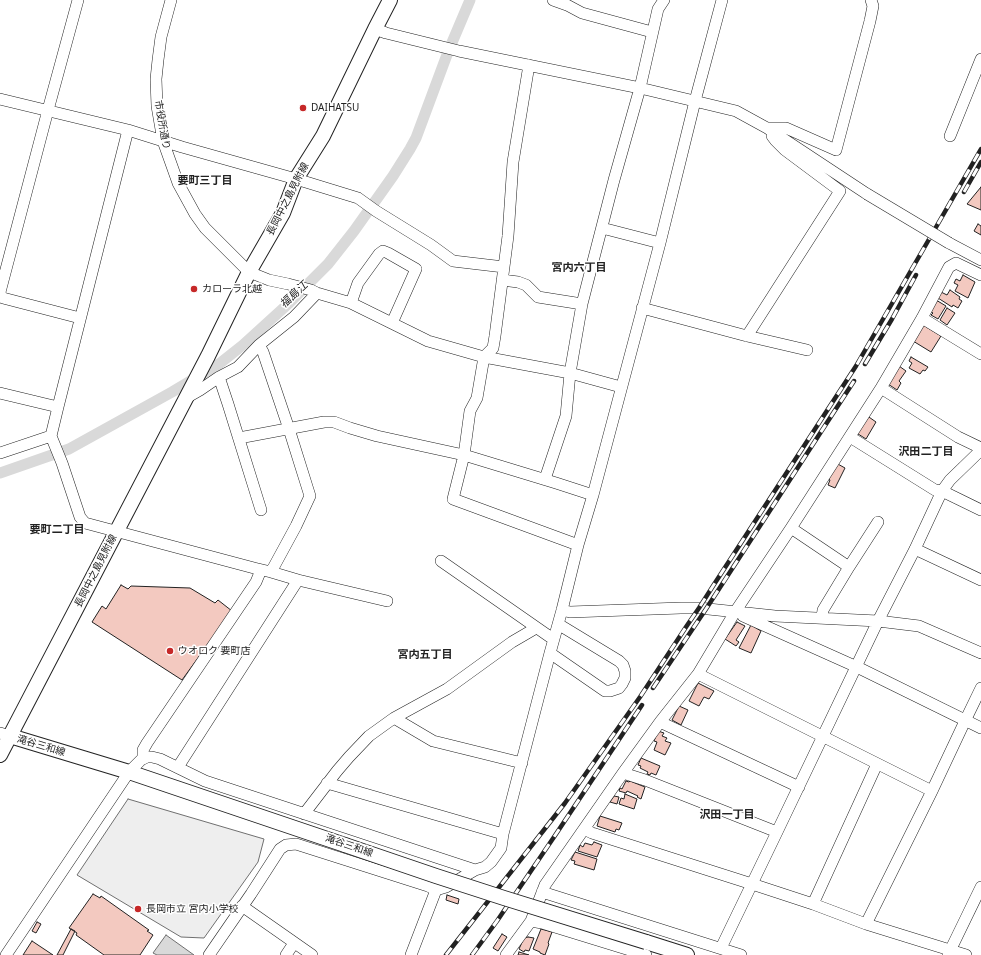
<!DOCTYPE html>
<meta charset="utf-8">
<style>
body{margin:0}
canvas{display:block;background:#fff}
</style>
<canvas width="981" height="955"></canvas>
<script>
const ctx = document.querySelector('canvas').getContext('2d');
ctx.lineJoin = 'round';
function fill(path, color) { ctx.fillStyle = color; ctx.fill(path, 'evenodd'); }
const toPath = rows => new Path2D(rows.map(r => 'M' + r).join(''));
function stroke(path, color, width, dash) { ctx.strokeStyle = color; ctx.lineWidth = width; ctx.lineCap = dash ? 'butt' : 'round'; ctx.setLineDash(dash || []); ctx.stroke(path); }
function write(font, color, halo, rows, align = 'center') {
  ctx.font = font + ' "Noto Sans","Noto Sans JP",sans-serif'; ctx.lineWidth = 3; ctx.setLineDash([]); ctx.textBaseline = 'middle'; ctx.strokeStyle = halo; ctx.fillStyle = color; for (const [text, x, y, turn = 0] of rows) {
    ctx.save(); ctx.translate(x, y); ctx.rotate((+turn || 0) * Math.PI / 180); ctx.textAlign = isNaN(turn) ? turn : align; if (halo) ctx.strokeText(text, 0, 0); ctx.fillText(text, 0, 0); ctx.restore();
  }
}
const green = toPath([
 [128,799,264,839,258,862,204,938,181,937,77,875,128,799]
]);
const water = toPath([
 [166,935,194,955,157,955,153,953,166,935]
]);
const canal = toPath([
 [0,473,69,449,172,392,219,364,243,345,288,304,328,264,354,231,393,176,410,149,416,138,448,52,470,0]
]);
const building = toPath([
 [981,187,981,210,967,204,981,187],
 [978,224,981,226,981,235,974,231,978,224],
 [963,275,975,282,968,298,955,291,958,285,954,283,956,279,960,281,963,275],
 [950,290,960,297,959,299,962,301,958,308,953,305,952,307,938,298,941,292,947,295,950,290],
 [936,300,946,306,938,319,931,315,933,313,930,311,936,300],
 [947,308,955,313,947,325,940,320,947,308],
 [923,325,941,336,931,352,913,341,923,325],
 [911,357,928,367,925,371,923,370,920,374,909,368,912,363,909,361,911,357],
 [899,366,906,371,899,381,901,383,897,390,888,384,899,366],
 [866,415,876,422,866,439,855,432,866,415],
 [836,463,845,468,835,488,828,485,830,480,827,478,836,463],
 [121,585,128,589,131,586,190,588,215,603,218,600,232,611,182,680,92,622,102,606,106,609,121,585],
 [737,622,745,626,736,640,739,642,736,646,725,639,737,622],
 [751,625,761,631,751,653,739,648,751,625],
 [698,683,714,691,709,699,704,697,699,706,689,701,698,683],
 [679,706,688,710,681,725,672,720,679,706],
 [658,731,664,733,662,736,667,738,665,741,671,743,665,755,654,750,657,742,654,741,658,731],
 [641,758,660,766,656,775,651,773,650,775,647,774,648,772,640,768,641,766,638,765,641,758],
 [626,781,629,782,630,781,645,787,641,799,637,797,638,796,627,791,626,793,619,791,620,788,622,789,626,781],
 [625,794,637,799,634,809,619,804,621,798,624,799,625,794],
 [614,796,619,797,617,804,610,802,614,796],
 [600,816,622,823,619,830,616,829,615,832,597,826,600,816],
 [594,842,602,845,597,857,578,851,580,845,583,847,585,843,592,845,594,842],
 [575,852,597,859,594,870,574,864,575,861,571,860,575,852],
 [93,894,100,898,101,896,149,930,147,931,153,935,140,955,104,955,76,935,77,933,69,928,93,894],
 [447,895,459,899,458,904,446,900,447,895],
 [37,922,41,924,36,933,32,931,37,922],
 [71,929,75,931,63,955,57,955,71,929],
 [541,929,552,932,548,943,549,944,545,955,540,953,540,952,533,949,541,929],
 [502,934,507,937,498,951,493,948,502,934],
 [528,937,534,938,529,951,525,950,524,952,519,949,524,938,528,937],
 [32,941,53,955,23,955,32,941],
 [519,952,529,955,518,955,519,952]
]);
const minor = toPath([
 [171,0,161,37,158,60,156,79,157,106,163,141,178,183,195,214,205,228,249,272,269,280,288,284,311,290,317,293,351,303,428,341,484,357,570,373,621,387],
 [553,0,567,5,582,13,652,32],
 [375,29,386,33,459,51,640,88,736,111,767,128,867,194],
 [529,65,513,162,508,236,495,336,493,348,484,357,477,398,470,411,464,455,453,499,578,545],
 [0,99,128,130,182,147,296,179,358,198,376,211,431,245,453,261,504,267],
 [768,128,786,128,836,150,870,21,873,6,871,0],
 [128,130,58,407,51,436,62,463,80,517,85,523,254,568,271,572,298,580,387,601],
 [950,136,981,59],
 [602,228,660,243],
 [949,243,981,260],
 [502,280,518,282,526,285,538,297,582,304],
 [0,292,48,110,78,0],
 [0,294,3,298,80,318],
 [351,303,358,283,379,254,383,251,388,253,416,269,392,323],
 [642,308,747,336,807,350],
 [922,318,981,354],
 [747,336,840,191,785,150,775,140,772,136],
 [259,345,263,352,289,429,310,496,296,526,271,572],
 [219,377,228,404,261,510],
 [881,388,958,437,981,448],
 [0,393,58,407],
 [186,398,200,390,219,377,238,367,259,345,294,317,317,293],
 [850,437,935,490,942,491,981,510],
 [239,438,324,422,334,422,350,428,377,436,464,455,556,483,593,495],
 [0,453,51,436],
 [545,479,566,416,570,373,582,304,614,180,640,88,658,9,664,0],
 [791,528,849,567],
 [915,549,981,580],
 [441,561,553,639],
 [562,610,570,612,681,608,699,608,775,616,878,621,919,626,981,653],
 [743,616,857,667,981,728],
 [822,618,823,610,849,567,878,522],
 [550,653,605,691,610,691,619,688,622,684,625,678,625,671,623,665,619,661,558,624],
 [698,674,932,791],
 [394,718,433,741,522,763],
 [660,722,799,787],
 [0,733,10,736],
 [143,759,143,750,147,743,256,582,261,570],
 [178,767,298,580],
 [623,773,645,780,777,832],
 [327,783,503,834],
 [304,814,337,771,349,757,369,736,394,718,447,689,512,642,536,628],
 [584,829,592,833,752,884,813,904,866,924,966,955],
 [542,892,741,955],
 [813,904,877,764],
 [242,906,312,955],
 [531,921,542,923,646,955],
 [866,924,932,791,965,721,981,688],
 [721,948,777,832,878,621,915,549,942,491,950,480,981,450],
 [6,955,129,772,141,760,147,757,152,757,160,759,205,781,475,870],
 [209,955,251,894,280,849,286,845,296,844,428,886,436,890,446,887,475,870,485,867,491,862,501,848,503,834,550,653,562,610,578,545,593,495,660,243,695,101,722,0],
 [286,955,294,943],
 [411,955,436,890],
 [506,955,531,921,545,885,623,773,660,722,698,674,735,612,791,528,881,388,922,318,949,267,956,263,981,275],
 [948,955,981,887]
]);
const major = toPath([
 [10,736,129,772,345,845],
 [0,755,208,356,249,272,283,213,296,179,323,136,375,29,390,0],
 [646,942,687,955]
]);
const rail = toPath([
 [964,192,981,162],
 [865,364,892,319,916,275],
 [653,688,706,609,854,381],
 [446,955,565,803,640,697,686,627,699,608,713,586,856,366,981,149],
 [472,955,497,921,554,837,642,705]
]);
const minorBridge = toPath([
 [867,194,949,243]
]);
const majorBridge = toPath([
 [345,845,436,876,504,898,646,942]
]);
const markers = [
 [303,108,4,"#c62828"],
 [194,289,4,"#c62828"],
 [170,651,4,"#c62828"],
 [138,909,4,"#c62828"]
];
const poiNames = [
 ["DAIHATSU",311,108],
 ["カローラ北越",202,289],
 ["ウオロク 要町店",178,651],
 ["長岡市立 宮内小学校",146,909]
];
const streetNames = [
 ["市役所通り",162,125,80],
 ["長岡中之島見附線",288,199,-63],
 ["長岡中之島見附線",96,571,-63],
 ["滝谷三和線",41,746,17],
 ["滝谷三和線",349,846,19]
];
const neighbourhoodNames = [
 ["要町三丁目",205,181],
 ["宮内六丁目",579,268],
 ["沢田二丁目",926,452],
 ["要町二丁目",57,530],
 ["宮内五丁目",425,655],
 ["沢田一丁目",727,815]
];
const waterNames = [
 ["福島江",294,295,-43]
];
fill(green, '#eee');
stroke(green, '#6f6f6f', 1);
fill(water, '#d9d9d9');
stroke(water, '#6f6f6f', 1);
stroke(canal, '#d9d9d9', 11);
fill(building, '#f3c9c0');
stroke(building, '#222', 1);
stroke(minor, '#222', 12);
stroke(major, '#222', 16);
stroke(minor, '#fff', 11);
stroke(major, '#fff', 14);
stroke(rail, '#222', 4.5);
stroke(rail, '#fff', 3, [9]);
stroke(minorBridge, '#222', 12, []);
stroke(majorBridge, '#222', 16, []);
stroke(minorBridge, '#fff', 11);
stroke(majorBridge, '#fff', 14);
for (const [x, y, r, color] of markers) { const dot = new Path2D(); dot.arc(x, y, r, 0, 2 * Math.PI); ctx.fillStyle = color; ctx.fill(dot); stroke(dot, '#fff', 1.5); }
write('10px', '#222', '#fff', poiNames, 'left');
write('10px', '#222', '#fff', streetNames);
write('bold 11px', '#222', '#fff', neighbourhoodNames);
write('italic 11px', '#222', '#fff', waterNames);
</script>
